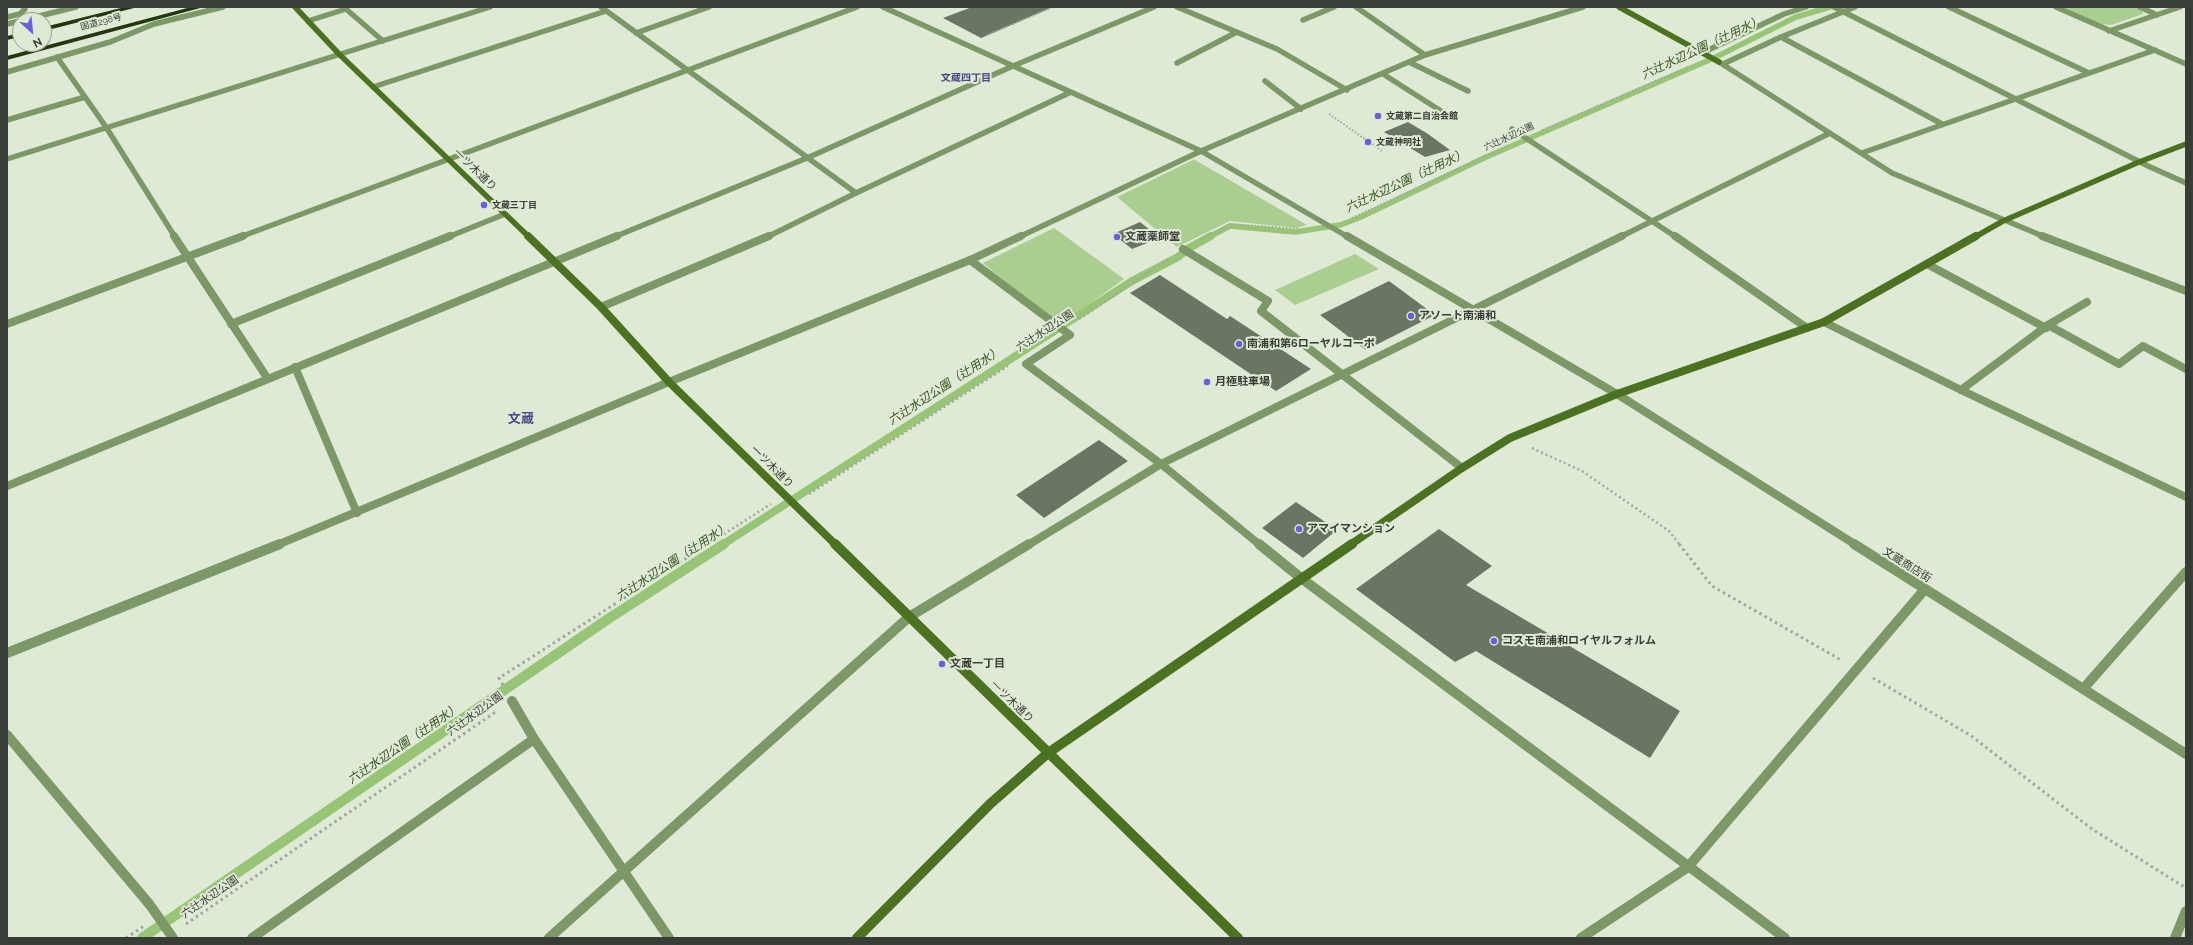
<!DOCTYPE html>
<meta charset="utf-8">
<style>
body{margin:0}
#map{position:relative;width:2193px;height:945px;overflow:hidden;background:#deead6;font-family:Raleway,sans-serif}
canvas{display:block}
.frame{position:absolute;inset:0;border:8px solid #383d35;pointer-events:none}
.north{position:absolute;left:12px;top:12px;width:40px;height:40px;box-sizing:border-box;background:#deead6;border:1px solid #9ca596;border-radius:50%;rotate:153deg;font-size:11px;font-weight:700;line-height:16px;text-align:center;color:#383d35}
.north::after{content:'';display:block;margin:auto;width:14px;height:18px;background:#685fd9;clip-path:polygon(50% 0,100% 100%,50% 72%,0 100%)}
</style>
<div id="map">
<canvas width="2193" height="945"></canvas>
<div class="frame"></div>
<div class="north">N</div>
</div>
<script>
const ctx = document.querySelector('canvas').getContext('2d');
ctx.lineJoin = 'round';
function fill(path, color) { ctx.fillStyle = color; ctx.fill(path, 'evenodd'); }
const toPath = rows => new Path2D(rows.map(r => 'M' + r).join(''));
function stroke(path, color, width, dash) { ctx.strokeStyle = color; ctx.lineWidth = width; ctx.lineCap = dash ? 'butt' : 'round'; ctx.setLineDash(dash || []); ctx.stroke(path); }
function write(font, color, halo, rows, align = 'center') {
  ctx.font = font + ' Raleway,"Noto Sans JP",sans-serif'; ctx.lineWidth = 4; ctx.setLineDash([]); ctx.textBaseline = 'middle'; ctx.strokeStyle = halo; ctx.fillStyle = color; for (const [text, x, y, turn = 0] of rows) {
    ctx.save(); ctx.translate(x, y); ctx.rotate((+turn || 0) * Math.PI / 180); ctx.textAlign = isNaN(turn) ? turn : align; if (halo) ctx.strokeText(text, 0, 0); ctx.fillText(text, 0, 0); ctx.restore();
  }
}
const green = toPath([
 [2063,7,2135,7,2142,10,2143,14,2111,25,2100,24],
 [1195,159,1195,160,1307,225,1296,228,1230,221,1177,247,1117,197],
 [1054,228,1124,279,1058,326,983,263],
 [1355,254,1379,269,1295,305,1275,290]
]);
const streamFar2 = toPath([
 [1209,237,1230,226,1295,232,1340,225,1359,218,1484,158,1716,57,1796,17,1830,7]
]);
const streamFar1 = toPath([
 [722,545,1132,281,1178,257,1189,248,1211,236]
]);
const stream = toPath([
 [142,938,608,619,724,544]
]);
const building = toPath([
 [972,7,1053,7,981,38,943,18],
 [1408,122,1428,134,1450,150,1425,157,1384,132],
 [1140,222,1160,238,1132,249,1113,234],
 [1160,275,1227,319,1230,316,1311,369,1276,391,1130,293],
 [1389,281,1435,315,1366,350,1320,315],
 [1099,440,1128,461,1044,518,1016,495],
 [1296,502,1337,530,1303,558,1262,528],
 [1439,529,1492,566,1466,585,1680,711,1650,758,1476,651,1455,662,1356,589]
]);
const pathFar2 = toPath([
 [987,35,1053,7],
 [1329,114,1382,151],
 [1542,130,1690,66],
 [1352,218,1507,146],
 [1205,237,1230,224,1300,229]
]);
const pathFar1 = toPath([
 [1201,239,1207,236],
 [1079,319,1170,258],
 [1532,448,1582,471,1669,531,1680,545],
 [809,494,1008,366],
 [707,545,771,504]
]);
const path = toPath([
 [1679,544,1712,586,1841,660],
 [1873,678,1970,735,2092,829,2186,888],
 [503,685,499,678,709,544],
 [186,924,497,711],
 [126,938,144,926]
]);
const laneFar1 = toPath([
 [448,237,505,214],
 [767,237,856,193]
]);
const lane = toPath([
 [601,307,769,236],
 [231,324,450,236]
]);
const streetFar2 = toPath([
 [601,7,856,193,1071,92],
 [883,7,1201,151,1348,237],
 [1177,7,1277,49,1347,90],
 [1356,7,1425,55],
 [1834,7,2148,166,2186,183],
 [1949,7,2089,73],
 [2056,7,2186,64],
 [2140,7,2157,15],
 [7,17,20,14,25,9,24,7],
 [23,20,76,7],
 [1303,20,1334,7],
 [308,21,346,9,383,41],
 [7,24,20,21],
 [2109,31,2180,7],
 [636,33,709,7],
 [1781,37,1942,124],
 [1702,53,1784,14,1806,7],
 [57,57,106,127,175,237],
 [1409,62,1468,91],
 [1719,62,1892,173,2045,237],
 [1177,63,1235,33],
 [1723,64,1781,37,1855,7],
 [7,72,110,42,154,24,223,7],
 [1383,74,1452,118],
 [1265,81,1301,109],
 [373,87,606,11],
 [7,120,85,97],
 [1512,129,1676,237],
 [1862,153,2155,50],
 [7,159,490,7],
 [240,237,857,7],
 [614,237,807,158,1013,66,1154,7],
 [1019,237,1201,151,1425,55,1583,7],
 [1620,237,1830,133]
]);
const streetFar1 = toPath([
 [174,236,268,379],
 [1347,236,1617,394,1856,545],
 [1675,236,1807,328],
 [2042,236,2186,291],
 [1183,249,1268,301,1261,311,1462,468],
 [970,260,1070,335,1026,364,1161,464,1260,545],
 [1927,264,2046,328],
 [1824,322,1961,390,2186,497],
 [7,324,243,236],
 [2048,325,2119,364,2143,346,2186,369],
 [295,367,357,513],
 [1961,390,2048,325,2087,302],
 [7,486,617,236],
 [277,545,669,382,970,260,1021,236],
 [1028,545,1161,464,1622,236]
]);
const street = toPath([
 [1259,544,1301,578,1785,938],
 [1854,544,2186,754],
 [7,653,280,544],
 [2083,689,2186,572],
 [512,701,534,739,669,938],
 [7,735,150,905,173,938],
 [252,938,534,739],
 [549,938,909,617,1029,544],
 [1581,938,1688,867,1925,589],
 [2175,938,2186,911]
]);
const secondaryFar2 = toPath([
 [295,7,340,55,529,237],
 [1619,7,1719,62],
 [1975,237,2003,221,2139,162,2186,144]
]);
const secondaryFar1 = toPath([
 [528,236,601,307,669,382,836,545],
 [1350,545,1462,468,1510,438,1617,394,1824,322,1976,236]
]);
const secondary = toPath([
 [835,544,1238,938],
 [857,938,990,804,1048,753,1352,544]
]);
const highway = toPath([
 [125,7,138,7,44,31,44,27,125,7],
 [191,7,204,7,7,60,7,56,191,7],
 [20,33,20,37,7,40,7,36,20,33]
]);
const markers = [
 [1378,116,4,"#685fd9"],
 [1368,142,4,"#685fd9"],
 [484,205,4,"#685fd9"],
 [1117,237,4,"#685fd9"],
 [1411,316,4,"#685fd9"],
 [1239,344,4,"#685fd9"],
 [1207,382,4,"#685fd9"],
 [1299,529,4,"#685fd9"],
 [1494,641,4,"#685fd9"],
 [942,664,4,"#685fd9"]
];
const farStreetnames = [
 ["国道298号",101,22,-15],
 ["六辻水辺公園",1509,137,-25]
];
const farPoinames = [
 ["文蔵第二自治会館",1386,116],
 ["文蔵神明社",1376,142],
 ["文蔵三丁目",492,205]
];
const farNeighbourhoodnames = [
 ["文蔵四丁目",966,78]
];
const streetNames = [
 ["一ツ木通り",475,170,44],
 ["六辻水辺公園",1045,331,-33],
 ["一ツ木通り",772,467,45],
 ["文蔵商店街",1907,565,32],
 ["一ツ木通り",1012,702,44],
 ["六辻水辺公園",475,714,-36],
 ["六辻水辺公園",210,897,-34]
];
const poiNames = [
 ["文蔵薬師堂",1125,237],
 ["アソート南浦和",1419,316],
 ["南浦和第6ローヤルコーポ",1247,344],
 ["月極駐車場",1215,382],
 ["アマイマンション",1307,529],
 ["コスモ南浦和ロイヤルフォルム",1502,641],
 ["文蔵一丁目",950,664]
];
const waterNames = [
 ["六辻水辺公園（辻用水）",1702,48,-25],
 ["六辻水辺公園（辻用水）",1406,181,-25],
 ["六辻水辺公園（辻用水）",945,386,-33],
 ["六辻水辺公園（辻用水）",673,562,-33],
 ["六辻水辺公園（辻用水）",404,744,-34]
];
const quarterNames = [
 ["文蔵",521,419]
];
fill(green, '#aacd90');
stroke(streamFar2, '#98c475', 5.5);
stroke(streamFar1, '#98c475', 8);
stroke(stream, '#98c475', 10);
fill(building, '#6b7564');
stroke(pathFar2, '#9fa999', 2, [1.5, 2]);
stroke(pathFar1, '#9fa999', 2.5, [2, 3]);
stroke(path, '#9fa999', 3, [2.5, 3.5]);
stroke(laneFar1, '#7c9866', 5.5);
stroke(lane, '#7c9866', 8);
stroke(streetFar2, '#7c9866', 5.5);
stroke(streetFar1, '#7c9866', 8);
stroke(street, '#7c9866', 10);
stroke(secondaryFar2, '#4a7220', 5.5);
stroke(secondaryFar1, '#4a7220', 8);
stroke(secondary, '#4a7220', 10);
fill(highway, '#22370d');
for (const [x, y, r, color] of markers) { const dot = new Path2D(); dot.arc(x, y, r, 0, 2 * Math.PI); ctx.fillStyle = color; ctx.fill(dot); stroke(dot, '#deead6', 1.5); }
write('9px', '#383d35', '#deead6', farStreetnames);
write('bold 9px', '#383d35', '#deead6', farPoinames, 'left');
write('bold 10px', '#494885', '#deead6', farNeighbourhoodnames);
write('11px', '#383d35', '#deead6', streetNames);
write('bold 11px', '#383d35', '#deead6', poiNames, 'left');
write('italic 12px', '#35511a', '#deead6', waterNames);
write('bold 13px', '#494885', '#deead6', quarterNames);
</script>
